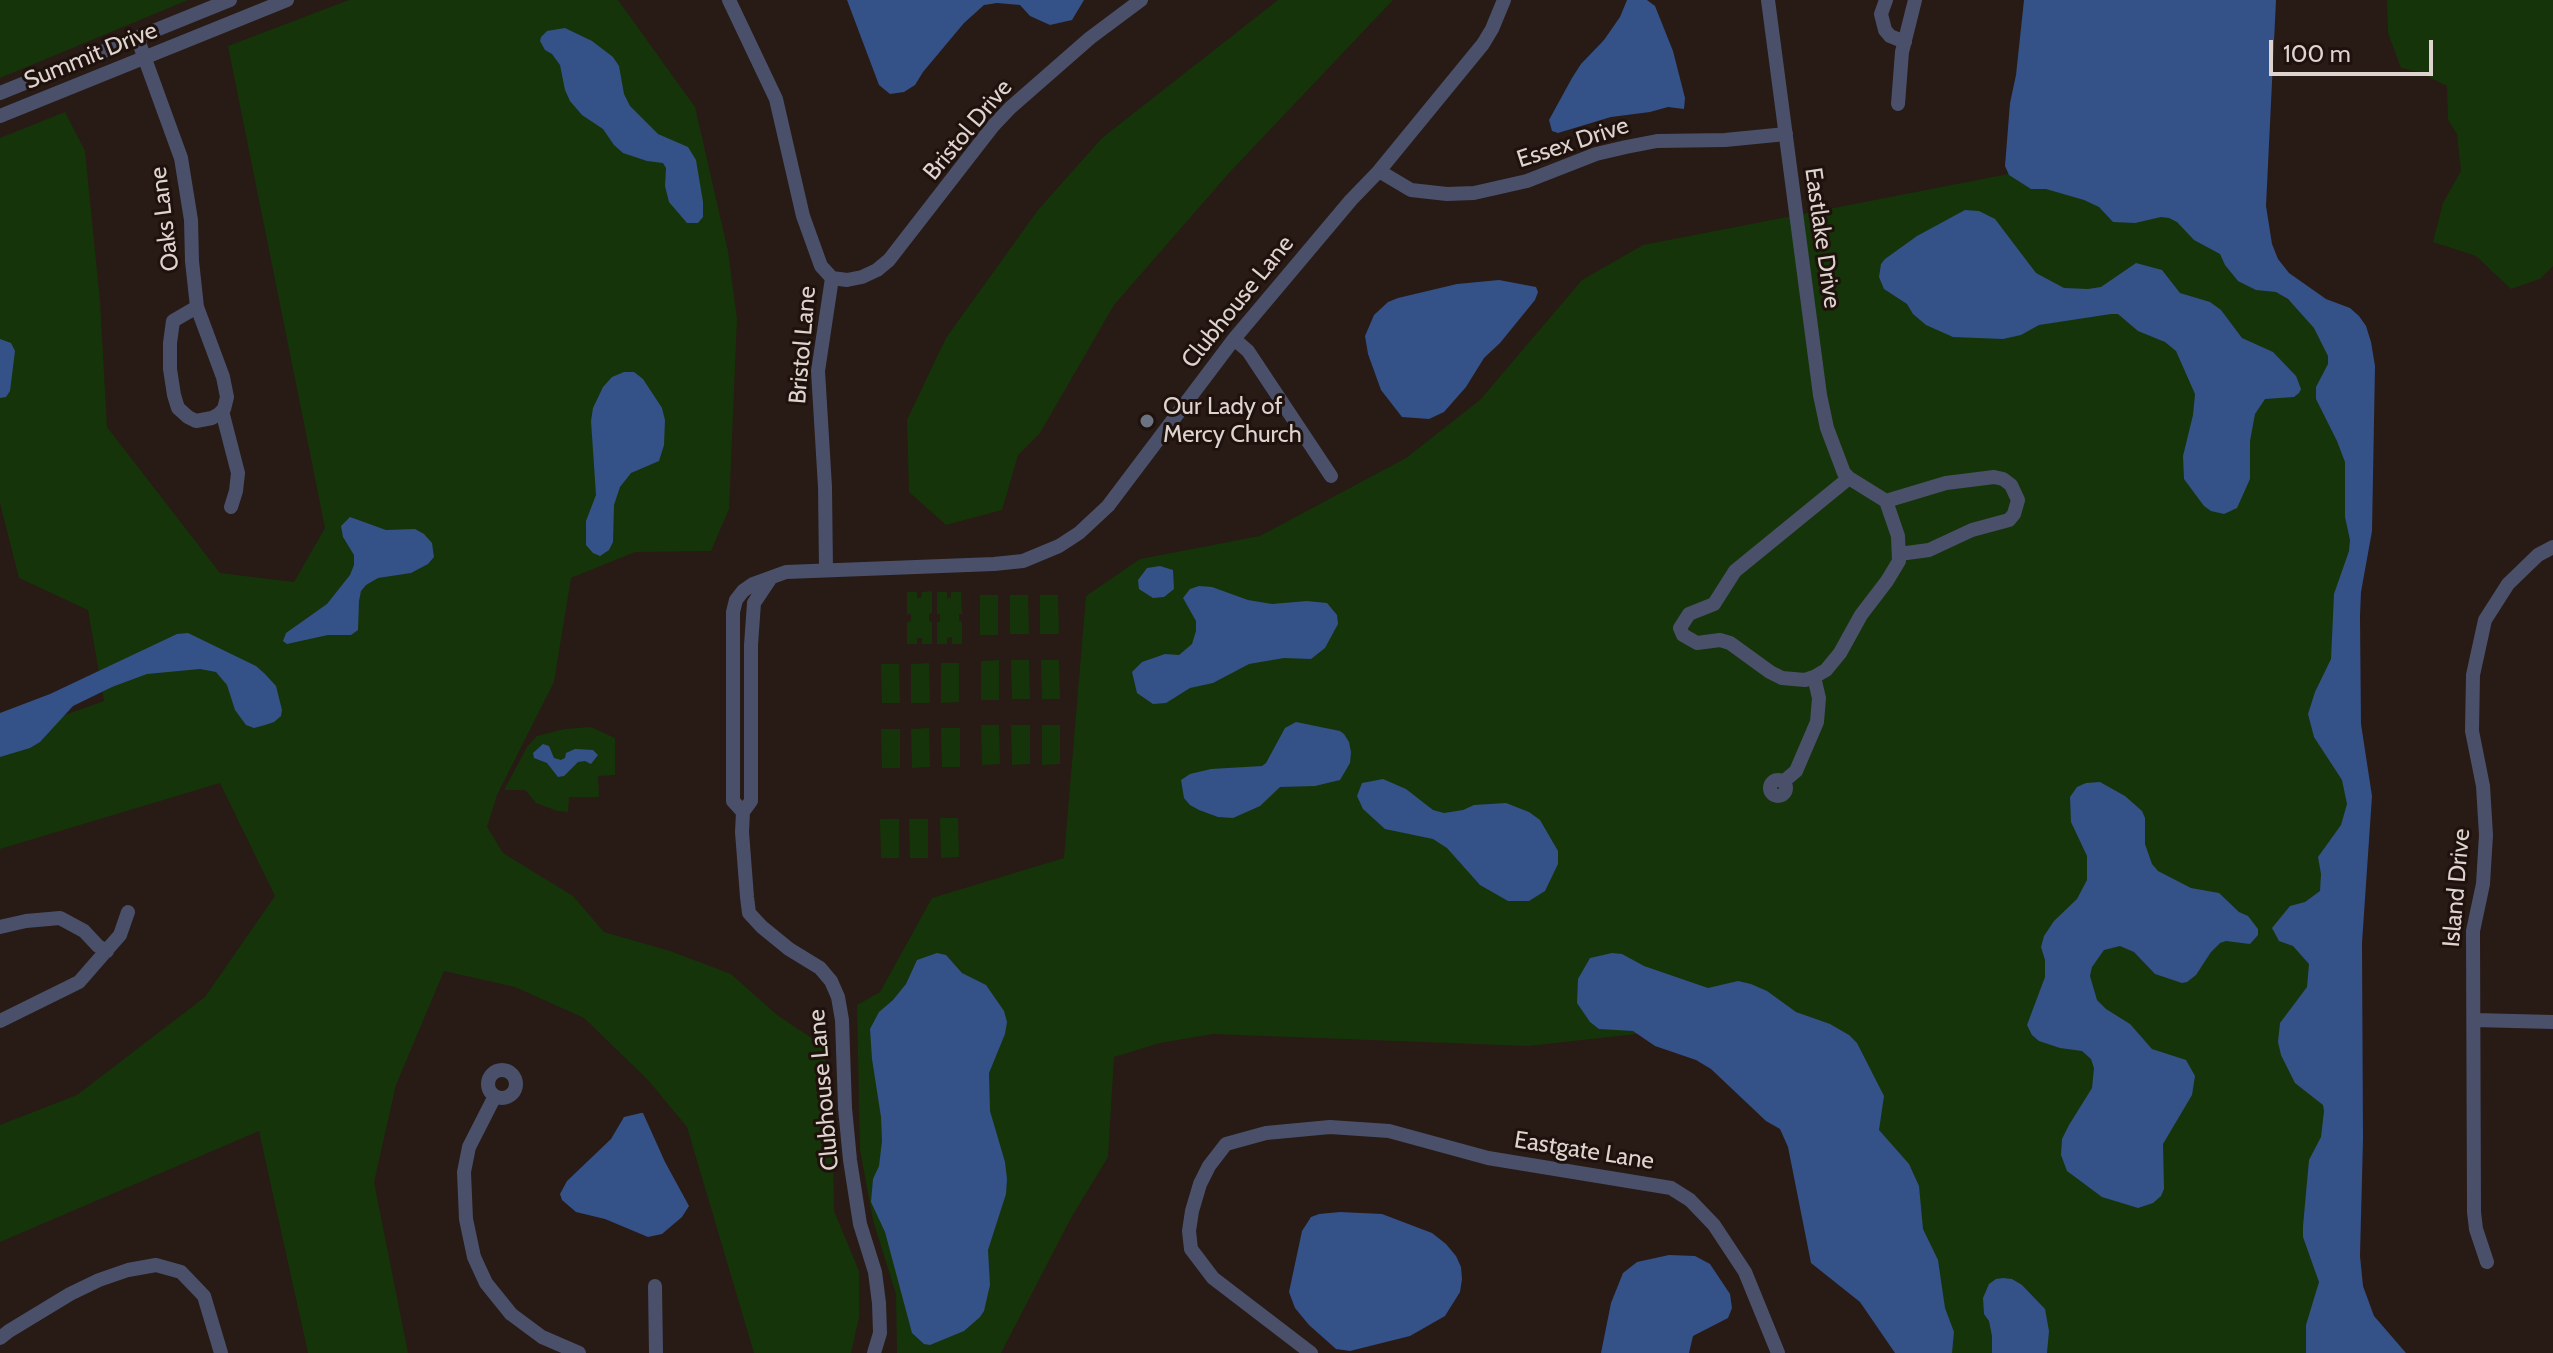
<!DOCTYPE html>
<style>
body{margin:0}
#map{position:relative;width:2553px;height:1353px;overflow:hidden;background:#281a15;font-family:Cabin,sans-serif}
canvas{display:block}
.scale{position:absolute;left:2269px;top:40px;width:164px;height:36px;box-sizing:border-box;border:4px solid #ddd3cf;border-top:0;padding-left:10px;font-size:24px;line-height:28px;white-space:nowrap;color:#ddd3cf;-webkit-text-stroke:6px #1f110c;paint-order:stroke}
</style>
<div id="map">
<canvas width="2553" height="1353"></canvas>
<div class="scale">100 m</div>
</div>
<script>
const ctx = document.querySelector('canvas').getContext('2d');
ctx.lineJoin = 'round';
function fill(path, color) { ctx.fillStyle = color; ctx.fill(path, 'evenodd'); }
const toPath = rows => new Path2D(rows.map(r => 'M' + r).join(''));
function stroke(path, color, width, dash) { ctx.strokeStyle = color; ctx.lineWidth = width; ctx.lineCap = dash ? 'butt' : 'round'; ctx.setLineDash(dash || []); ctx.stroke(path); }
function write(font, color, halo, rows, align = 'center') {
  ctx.font = font + ' Cabin,sans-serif'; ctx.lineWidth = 6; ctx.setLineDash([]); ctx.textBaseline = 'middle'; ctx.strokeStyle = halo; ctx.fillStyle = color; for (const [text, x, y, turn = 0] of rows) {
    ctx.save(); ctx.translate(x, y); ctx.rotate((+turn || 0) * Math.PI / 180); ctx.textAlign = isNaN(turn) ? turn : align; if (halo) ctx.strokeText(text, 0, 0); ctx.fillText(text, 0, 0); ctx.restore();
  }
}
const green = toPath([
 [0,0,188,0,0,78],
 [349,0,618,0,695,107,728,251,737,319,729,509,711,551,635,552,571,578,554,682,497,795,487,827,503,853,573,896,604,932,670,951,731,974,777,1015,824,1046,833,1134,834,1211,859,1271,859,1317,851,1353,754,1353,687,1127,648,1080,584,1018,515,987,444,971,396,1085,374,1182,408,1353,308,1353,259,1131,0,1242,0,1125,77,1095,205,997,275,896,220,783,0,849,0,738,104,701,88,610,19,578,0,503,0,138,65,112,85,151,100,301,107,427,220,573,294,582,325,528,228,46],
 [1278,0,1393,0,1229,173,1114,305,1040,433,1018,455,1002,510,946,525,909,492,907,420,946,338,1038,210,1102,138],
 [2387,0,2553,0,2553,266,2540,279,2511,289,2476,256,2433,242,2443,203,2461,171,2457,134,2448,120,2447,86,2419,72,2401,68,2388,33],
 [2060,164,2139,181,2337,339,2357,383,2348,1353,1916,1353,1878,1165,1672,1030,1528,1046,1213,1034,1160,1043,1114,1057,1108,1157,1071,1218,1001,1353,897,1353,896,1294,873,1220,860,1150,857,1005,880,992,932,898,1064,858,1086,596,1140,559,1260,536,1406,458,1480,400,1582,280,1643,245],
 [932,591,932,613,929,614,929,621,932,622,932,644,922,644,922,638,917,638,917,644,907,644,907,622,911,621,911,614,907,614,907,592,917,592,917,598,921,598,922,592],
 [937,592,947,592,947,598,951,598,951,592,961,592,962,614,959,614,959,621,962,622,962,644,952,644,952,637,947,638,947,644,937,644,937,622,940,622,940,614,937,614],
 [980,595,998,595,998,635,980,635],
 [1010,595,1028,595,1029,634,1010,634],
 [1040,595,1058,595,1059,634,1040,634],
 [999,660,999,700,981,700,981,661],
 [1011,660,1029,660,1030,699,1012,699],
 [1041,660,1059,660,1060,699,1042,699],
 [929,663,930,703,911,703,911,664],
 [941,663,959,663,959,702,941,703],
 [881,664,899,664,900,703,882,703],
 [981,725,999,725,1000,764,982,765],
 [1011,725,1030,725,1030,764,1012,765],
 [1042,725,1060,725,1060,764,1042,765],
 [591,727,615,738,615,775,598,776,599,797,569,797,568,812,557,811,536,803,525,790,504,790,527,747,537,736,564,729],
 [929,728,930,767,912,768,911,729],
 [941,728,960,728,960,767,942,767],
 [881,729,900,729,900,768,882,768],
 [940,818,958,818,959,857,941,858],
 [880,819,899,819,899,858,881,858],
 [909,819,928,819,928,858,910,858]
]);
const water = toPath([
 [847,0,1084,0,1072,20,1050,25,1030,16,1020,5,997,3,984,5,964,23,923,72,915,85,904,92,890,94,879,85],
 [1627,0,1647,0,1655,6,1673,51,1685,98,1684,109,1668,107,1650,112,1611,117,1558,133,1552,131,1549,120,1572,78,1581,64,1604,40,1620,17],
 [2024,0,2276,0,2266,206,2272,244,2278,259,2289,273,2326,299,2350,308,2359,316,2366,326,2371,342,2375,366,2372,531,2361,592,2360,616,2361,724,2372,796,2362,943,2363,1139,2360,1256,2363,1286,2374,1316,2406,1353,2306,1353,2306,1325,2319,1282,2303,1237,2303,1226,2309,1160,2321,1137,2324,1111,2323,1105,2295,1083,2281,1055,2278,1042,2280,1023,2307,987,2309,964,2293,946,2279,941,2272,928,2290,906,2305,902,2320,891,2321,874,2318,857,2341,825,2347,804,2342,780,2314,737,2308,714,2315,692,2331,659,2334,594,2349,551,2350,540,2345,517,2345,462,2337,441,2316,399,2316,387,2328,364,2328,356,2314,328,2288,299,2276,292,2256,290,2238,281,2225,265,2220,254,2194,240,2177,222,2169,218,2161,217,2135,223,2113,222,2099,207,2084,200,2046,189,2031,189,2009,175,2005,166,2010,103,2016,75],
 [565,28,592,41,613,57,619,66,624,94,630,106,658,134,688,147,696,160,703,202,703,217,698,223,687,223,669,202,665,186,666,168,663,163,647,161,623,153,614,145,603,129,582,115,570,101,565,90,560,65,552,54,545,50,540,41,541,37,547,31],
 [1965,210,1979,211,1995,219,2036,273,2064,288,2088,289,2101,287,2136,263,2162,270,2180,293,2210,302,2221,310,2242,338,2273,352,2296,376,2301,389,2299,393,2294,397,2265,399,2255,414,2250,441,2250,479,2237,508,2224,514,2211,511,2204,506,2184,479,2183,456,2193,415,2195,394,2176,351,2165,342,2138,331,2118,314,2111,314,2039,325,2021,335,2003,339,1953,337,1926,325,1913,314,1907,304,1884,289,1879,277,1881,264,1885,259,1917,236],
 [1499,280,1536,287,1538,292,1535,300,1500,343,1484,358,1466,387,1444,412,1429,419,1402,417,1381,390,1368,354,1365,336,1374,315,1388,302,1398,298,1457,284],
 [0,339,11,343,15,351,10,391,6,397,0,398],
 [624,372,634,372,643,379,662,408,665,420,664,445,659,461,631,473,620,487,614,505,613,542,609,550,600,556,593,553,586,545,586,521,596,495,591,421,593,408,603,387,612,377],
 [350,517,386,530,415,529,424,534,432,543,434,557,428,564,411,573,378,578,366,585,361,591,359,601,358,630,351,635,328,635,287,644,283,641,286,633,327,604,350,575,354,565,354,555,343,537,341,526],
 [1160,566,1173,570,1174,589,1164,597,1153,598,1139,589,1138,580,1147,568],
 [1199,586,1212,587,1248,600,1272,604,1307,601,1327,603,1337,615,1338,624,1325,648,1311,659,1284,658,1249,664,1213,683,1190,688,1166,703,1153,704,1137,693,1132,672,1142,662,1165,654,1179,655,1192,644,1196,631,1196,621,1183,598,1190,589],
 [188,633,256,666,265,674,276,686,282,710,281,716,274,722,265,725,254,728,246,725,235,710,227,685,216,672,200,669,147,674,112,687,73,706,40,742,30,748,0,757,0,713,50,694,177,634],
 [1296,722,1340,731,1344,734,1349,742,1351,752,1350,763,1340,780,1315,786,1280,787,1260,806,1233,818,1218,817,1199,810,1190,805,1184,798,1181,780,1190,774,1211,769,1262,766,1266,763,1285,728],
 [543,744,549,746,554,758,561,760,565,758,566,753,575,749,593,750,598,755,591,764,585,761,578,762,564,776,558,777,547,763,534,758,533,753],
 [1383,779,1406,789,1433,810,1444,813,1463,810,1474,805,1506,803,1529,812,1540,820,1558,851,1558,864,1545,891,1529,901,1508,901,1480,885,1447,848,1433,839,1385,829,1363,809,1357,796,1362,783],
 [2100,782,2125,796,2142,811,2145,818,2145,844,2152,864,2158,871,2191,888,2219,893,2239,912,2248,916,2258,929,2258,935,2250,944,2226,941,2220,943,2211,952,2196,975,2187,982,2182,983,2155,974,2134,952,2120,946,2104,950,2092,967,2090,976,2097,1000,2106,1009,2130,1024,2152,1049,2186,1060,2195,1076,2192,1095,2163,1144,2164,1189,2161,1196,2153,1203,2138,1208,2102,1197,2067,1171,2061,1155,2062,1139,2069,1125,2092,1088,2094,1068,2091,1059,2082,1051,2060,1048,2039,1041,2032,1035,2027,1025,2045,977,2045,960,2041,947,2044,936,2054,921,2077,899,2087,880,2087,856,2071,822,2070,797,2077,787,2086,783],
 [937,953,946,955,962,973,986,985,1004,1011,1007,1022,1005,1034,989,1073,990,1111,1005,1162,1007,1179,1006,1194,988,1250,990,1285,984,1311,980,1317,964,1331,930,1345,924,1344,912,1333,885,1232,871,1202,873,1179,879,1166,882,1141,881,1117,872,1059,870,1029,879,1012,893,1000,906,984,917,960],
 [1612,953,1622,954,1644,966,1708,988,1738,981,1751,984,1767,991,1796,1012,1830,1024,1849,1035,1857,1043,1884,1096,1879,1130,1909,1164,1919,1186,1923,1229,1938,1260,1945,1308,1954,1332,1952,1353,1895,1353,1860,1302,1811,1263,1788,1147,1780,1129,1766,1121,1711,1069,1696,1060,1655,1046,1633,1031,1599,1029,1590,1022,1577,1003,1578,979,1590,958],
 [641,1113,643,1113,665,1162,689,1206,682,1217,662,1234,648,1237,605,1219,576,1212,562,1200,560,1194,567,1181,611,1139,624,1117],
 [1340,1212,1382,1214,1432,1233,1446,1244,1456,1256,1461,1267,1462,1279,1460,1292,1445,1316,1410,1336,1350,1351,1336,1349,1309,1325,1295,1308,1289,1292,1302,1231,1311,1217,1319,1214],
 [1669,1255,1695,1256,1710,1264,1730,1294,1732,1308,1728,1318,1693,1336,1689,1353,1601,1353,1611,1303,1623,1273,1637,1262],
 [2003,1278,2012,1279,2022,1285,2045,1309,2049,1331,2047,1353,1992,1353,1992,1336,1989,1321,1984,1314,1983,1298,1989,1284,1996,1279]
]);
const minor = toPath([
 [729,0,776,99,803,216,821,266,832,278],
 [1768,0,1820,395,1827,428,1844,473,1849,478,1886,501,1898,536,1899,561,1887,581,1861,615,1840,653,1826,670,1814,677,1805,680,1782,678,1770,672,1730,643,1720,640,1697,643,1683,635,1680,628,1689,614,1714,604,1735,571,1849,478],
 [1886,0,1881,14,1885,30,1890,36,1905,42],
 [137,37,181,158,191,220,192,261,197,307],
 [0,93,230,0],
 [1898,104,1902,52,1915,0],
 [0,116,287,0],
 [1379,171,1411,190,1447,194,1474,193,1527,181,1596,154,1626,147,1657,141,1725,140,1786,134],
 [832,278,847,280,862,277,877,270,889,260,993,126,1010,108,1090,38,1141,0],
 [197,307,223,377,227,397,224,409,219,414,212,418,196,421,188,417,178,408,174,395,170,369,170,343,173,321,197,307],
 [1234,339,1248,351,1331,476],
 [222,411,238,473,236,491,231,507],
 [1886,501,1946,483,1994,477,2003,479,2011,485,2018,500,2014,514,2009,520,1972,530,1929,550,1899,554],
 [826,570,825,487,818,371,832,278],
 [770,579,754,603,751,645,751,801,743,812,742,832,747,897,749,913,762,927,789,949,820,968,831,981,838,997,842,1020,845,1108,850,1160,860,1224,875,1272,879,1303,880,1333,874,1353],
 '1770 788a8 8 0 1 1 16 0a8 8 0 1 1-16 0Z',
 [1783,782,1796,771,1817,722,1819,698,1814,677],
 [743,812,733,801,733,612,736,600,743,591,753,584,786,572,994,564,1023,561,1059,546,1079,533,1108,506,1234,339,1351,200,1379,171,1483,44,1492,29,1504,0],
 [0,927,26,921,60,918,84,931,98,946,107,951],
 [2475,1020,2553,1022],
 [0,1021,79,982,120,935,128,912],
 '488 1084a14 14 0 1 1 28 0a14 14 0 1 1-28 0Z',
 [495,1096,469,1147,464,1172,466,1219,474,1257,486,1283,511,1314,542,1337,579,1353],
 [2487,1262,2476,1229,2474,1212,2473,931,2483,884,2486,835,2483,786,2472,731,2473,675,2485,620,2508,584,2538,555,2553,547],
 [655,1286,656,1353],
 [0,1338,9,1331,70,1294,99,1280,128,1270,156,1265,181,1272,204,1296,221,1353],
 [1311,1353,1213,1278,1191,1249,1189,1231,1192,1211,1200,1184,1209,1166,1226,1144,1266,1133,1330,1127,1389,1131,1488,1158,1671,1188,1690,1200,1714,1225,1745,1272,1778,1353]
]);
const markers = [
 [1147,421,8,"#6b7280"]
];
const streetNames = [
 ["Summit Drive",91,56,-22],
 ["Bristol Drive",968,130,-50],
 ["Essex Drive",1573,143,-18],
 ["Oaks Lane",165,219,-97],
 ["Eastlake Drive",1822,238,82],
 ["Clubhouse Lane",1238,302,-51],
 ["Bristol Lane",803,345,-85],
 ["Island Drive",2457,888,-85],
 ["Clubhouse Lane",824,1090,-95],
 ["Eastgate Lane",1584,1151,9]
];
const poiNames = [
 ["Our Lady of",1163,407],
 ["Mercy Church",1163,435]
];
fill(green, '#163409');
fill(water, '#345188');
stroke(minor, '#4a506a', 14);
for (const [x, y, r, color] of markers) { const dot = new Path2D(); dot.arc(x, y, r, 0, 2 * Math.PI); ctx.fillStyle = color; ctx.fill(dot); stroke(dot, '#1f110c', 3); }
write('24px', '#ddd3cf', '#1f110c', streetNames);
write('24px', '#ddd3cf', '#1f110c', poiNames, 'left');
</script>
